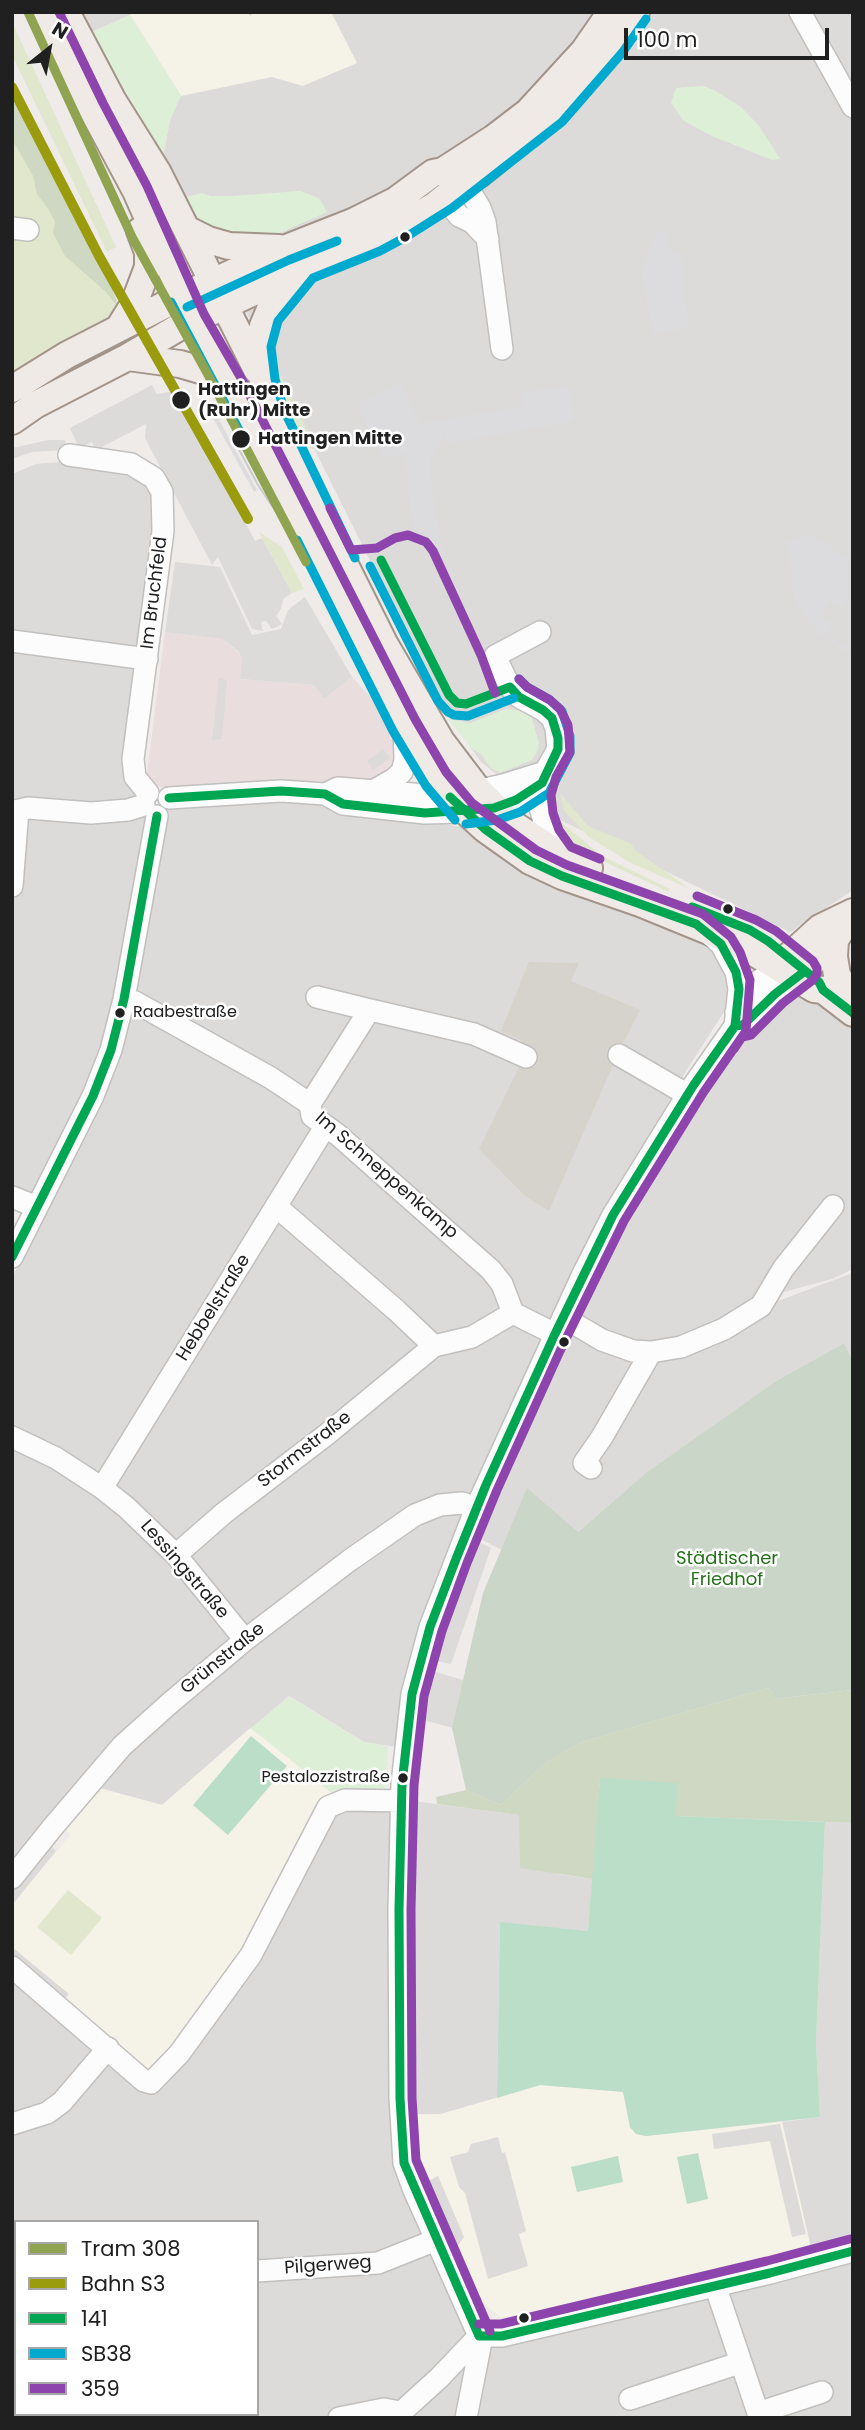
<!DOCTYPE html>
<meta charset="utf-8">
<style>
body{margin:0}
#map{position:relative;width:865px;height:2430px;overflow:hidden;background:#eeebe9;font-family:Poppins,sans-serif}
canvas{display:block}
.frame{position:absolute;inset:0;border:14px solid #202020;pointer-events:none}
.legend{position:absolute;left:14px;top:2220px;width:245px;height:196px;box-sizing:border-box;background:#fff;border:2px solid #a6a6a6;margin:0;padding:9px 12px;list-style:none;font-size:21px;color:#202020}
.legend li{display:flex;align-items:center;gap:14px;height:35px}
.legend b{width:35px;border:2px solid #a6a6a6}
.north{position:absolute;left:14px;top:14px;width:70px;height:70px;-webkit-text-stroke:5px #fff;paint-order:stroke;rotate:31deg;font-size:19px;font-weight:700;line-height:28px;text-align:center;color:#202020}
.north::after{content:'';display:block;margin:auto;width:24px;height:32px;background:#202020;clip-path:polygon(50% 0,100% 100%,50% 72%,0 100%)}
.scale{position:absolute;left:624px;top:28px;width:205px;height:32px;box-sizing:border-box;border:4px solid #202020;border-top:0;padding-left:9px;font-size:21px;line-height:24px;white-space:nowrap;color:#202020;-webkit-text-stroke:5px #fff;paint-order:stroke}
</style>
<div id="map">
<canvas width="865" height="2430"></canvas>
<div class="frame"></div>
<ul class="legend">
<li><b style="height:9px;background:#8fa350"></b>Tram 308</li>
<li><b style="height:9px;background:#9b9b0e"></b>Bahn S3</li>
<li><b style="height:9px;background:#00a651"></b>141</li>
<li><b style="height:9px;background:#00a9ce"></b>SB38</li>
<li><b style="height:9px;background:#8e44ad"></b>359</li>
</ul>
<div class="north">N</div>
<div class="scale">100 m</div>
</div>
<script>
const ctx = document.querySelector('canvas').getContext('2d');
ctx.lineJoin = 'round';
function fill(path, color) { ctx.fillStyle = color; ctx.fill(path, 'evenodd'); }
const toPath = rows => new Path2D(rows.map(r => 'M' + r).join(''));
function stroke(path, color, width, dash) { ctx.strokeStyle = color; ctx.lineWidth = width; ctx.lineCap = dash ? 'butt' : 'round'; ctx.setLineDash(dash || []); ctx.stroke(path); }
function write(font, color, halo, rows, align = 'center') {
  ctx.font = font + ' Poppins,sans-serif'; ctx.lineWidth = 5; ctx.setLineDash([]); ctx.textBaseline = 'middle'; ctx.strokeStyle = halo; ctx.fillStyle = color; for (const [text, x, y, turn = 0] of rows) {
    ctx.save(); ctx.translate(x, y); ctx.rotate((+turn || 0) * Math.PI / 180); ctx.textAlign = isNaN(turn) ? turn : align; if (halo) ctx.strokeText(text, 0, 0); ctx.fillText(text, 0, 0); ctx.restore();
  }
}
const residential = toPath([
 [81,12,853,12,853,890,790,932,546,813,481,762,446,713,206,232,163,156,170,120,180,96,130,15,92,32],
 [72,461,142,475,156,492,158,524,128,782,137,801,12,810,12,474,36,464],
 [281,797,462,827,507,862,544,880,696,941,713,951,728,971,729,995,726,1009,686,1071,608,1212,475,1494,427,1499,131,1727,12,1867,12,1278,46,1208,12,1194,12,915,20,812,113,816,159,805],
 [791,993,803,994,853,1028,853,1269,832,1279,765,1297,678,1344,635,1347,570,1318,619,1219,667,1142,706,1087,764,1019],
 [853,1273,853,1361,844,1343,776,1381,647,1472,578,1532,502,1550,473,1535,567,1327,633,1355],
 [468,1508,397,1747,364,1742,289,1696,162,1805,96,1787,144,1736,248,1647,432,1509],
 [426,1669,463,1680,453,1728,420,1719],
 [406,1800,519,1815,557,1874,593,1879,588,1931,500,1923,497,2098,441,2114,406,2114],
 [399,1805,400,2165,472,2332,462,2418,39,2418,38,2414,257,2414,257,2222,16,2222,16,2353,12,2347,12,1977,150,2094,182,2058,331,1809],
 [825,1822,853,1823,853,2247,813,2257,782,2122,820,2117,816,2043],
 [853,2259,853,2418,470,2418,484,2347]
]);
const commercial = toPath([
 [165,632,222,639,238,652,242,659,240,679,314,685,324,699,352,677,382,710,398,748,395,761,379,781,319,781,281,786,169,789,154,785,146,781]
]);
const education = toPath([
 [135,12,247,12,250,16,255,12,331,12,357,63,303,86,272,77,181,96,130,15],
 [250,1728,337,1796,246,1954,151,2077,12,1959,12,1905,70,1835,62,1826,95,1787,162,1805],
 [540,2085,623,2092,630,2127,636,2134,646,2136,782,2122,811,2249,502,2318,479,2300,473,2291,424,2182,413,2115,441,2114]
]);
const religious = toPath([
 [713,12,736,12,753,45,742,51,717,51,704,27],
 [414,82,416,92,396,104,394,92],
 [240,95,268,97,285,102,296,107,307,116,357,201,327,212,319,198,211,196,202,193,191,183,180,168,175,154,172,139,175,126,184,111,194,104],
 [406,101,434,149,413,162,401,141,391,146,370,110,390,109],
 [844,141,853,144,853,181,848,181,835,174,832,179,820,173,812,190,796,181,804,168,821,150],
 [848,377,851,410,844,442,834,462,819,473,799,473,766,422,794,405,787,392,797,387,803,398],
 [152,385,157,394,170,392,179,397,255,541,262,538,292,593,283,599,281,609,276,616,282,624,272,629,266,621,261,622,263,631,252,629,218,557,212,565,145,438,146,424,96,450,92,442,79,448,70,428],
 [49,440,65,440,65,450,32,452,12,459,12,448],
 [100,469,124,472,122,484,99,481],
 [175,562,220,567,252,635,281,629,288,610,305,597,352,677,324,699,314,685,240,679,242,659,238,651,222,639,165,632],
 [36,619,71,623,69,644,34,639],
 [580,636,610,658,605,665,575,643],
 [43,645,108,656,107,667,136,672,132,693,82,686,77,716,33,710],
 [561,650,610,686,602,697,557,663,555,658],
 [219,678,227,680,222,739,212,740],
 [12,704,29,706,28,719,12,717],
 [383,749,390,758,373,770,367,761],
 [119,790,127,799,77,805,72,796],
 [806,808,820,824,812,830,798,814],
 [98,822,93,855,88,868,70,848,73,833,69,832,70,825],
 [102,858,106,858,107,866,103,868,100,886,89,885,91,864,101,862],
 [23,875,33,876,32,884,50,887,48,896,21,893],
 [412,876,445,886,428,938,396,932,393,921,356,912,358,901,393,909,400,907],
 [407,1028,432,1034,429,1044,404,1038],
 [768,1030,782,1045,773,1053,759,1038],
 [463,1041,488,1050,484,1060,460,1051],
 [283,1058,311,1074,306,1084,277,1068],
 [616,1064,645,1081,641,1089,611,1072],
 [41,1150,50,1155,39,1175,29,1169],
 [527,1296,549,1306,545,1315,523,1304],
 [477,1541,491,1548,451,1664,433,1660],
 [127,1589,152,1620,144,1626,119,1595],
 [213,1621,222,1628,222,1636,194,1659,183,1645],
 [48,1843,56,1851,12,1905,12,1886],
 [12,1947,69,1994,61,2003,12,1962],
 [101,2064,109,2071,77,2109,67,2119,45,2130,41,2121],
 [780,2124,806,2234,792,2237,770,2141,714,2149,712,2134],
 [498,2137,502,2153,505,2152,526,2231,519,2234,528,2266,488,2279,465,2193,459,2187,450,2157,468,2152,471,2144],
 [438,2176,464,2237,456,2248,426,2182]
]);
const construction = toPath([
 [529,962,579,963,571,981,640,1010,620,1049,549,1211,524,1195,479,1149,520,1065,515,1062,523,1041,501,1031]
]);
const grass = toPath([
 [12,22,116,247,107,252,12,55],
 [12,93,111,282,120,306,103,321,12,380],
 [266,350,273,360,316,448,312,449,296,441],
 [259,532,282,547,304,589,292,593],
 [560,793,588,826,632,844,633,848,639,853,690,889,629,862,589,837,564,811],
 [548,820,562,823,602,856,670,889,669,892,575,848,562,840],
 [68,1890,102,1918,71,1955,37,1927]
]);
const forest = toPath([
 [12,93,110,282,118,307,106,292,65,256,53,233,55,222,49,210,37,194,33,176,12,139],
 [768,1688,773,1693,773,1699,853,1690,853,1823,675,1816,600,1778,593,1879,520,1868,519,1815,437,1804,436,1797,466,1790,501,1805,547,1762,582,1742],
 [12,2347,16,2353,16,2414,38,2414,39,2418,12,2418]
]);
const cemetery = toPath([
 [844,1343,853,1361,853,1690,773,1699,773,1693,768,1688,582,1742,547,1762,501,1805,466,1790,452,1728,483,1593,527,1488,578,1532,647,1472,776,1381]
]);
const park = toPath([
 [130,15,181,96,170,120,163,156,92,32],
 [703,86,714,90,741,107,759,126,780,159,772,160,712,136,684,121,671,103,676,88],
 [300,191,319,198,327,212,273,236,206,232,186,197,202,193,211,196,232,196],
 [506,709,530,712,539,743,537,752,532,760,500,773,491,768,481,754,473,750,448,719,470,723],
 [289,1697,363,1742,388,1746,385,1790,333,1794,251,1728]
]);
const pitch = toPath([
 [251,1736,287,1766,228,1835,193,1805],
 [600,1778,677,1783,676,1816,825,1822,816,2043,820,2117,646,2136,636,2134,630,2127,623,2092,540,2085,497,2098,500,1922,588,1931],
 [698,2153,708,2199,687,2204,677,2157],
 [618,2156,623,2182,577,2192,571,2167]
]);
const plaza = toPath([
 [657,231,670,236,667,249,682,254,684,300,688,327,653,334,641,269],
 [400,383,420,424,523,407,522,393,569,386,574,421,447,443,445,433,430,459,429,471,444,565,440,563,430,541,413,528,404,451,384,459,356,405],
 [207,398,217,416,257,490,254,492,203,400],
 [811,534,853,562,853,602,848,599,842,609,829,601,820,616,832,624,826,635,840,643,839,645,841,647,843,645,852,650,853,656,820,635,796,604,787,541]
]);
const minor = toPath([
 [800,12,853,107],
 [462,184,469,190,480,208,485,222,502,349],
 [445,198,459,216,472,222,488,239],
 [12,228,28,230],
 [69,455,131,464,154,478,162,492,163,531,133,759,135,777,148,793],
 [540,632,495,656,510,687,519,697,543,710,552,718,556,728,558,749,545,772,539,804,548,836,560,853],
 [12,641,147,659],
 [373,791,394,779,402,772,405,760,404,725],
 [325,794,343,804,425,813,464,812,494,808,516,800,542,783],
 [169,798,281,791,325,794,338,788,450,797,503,785,545,772],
 [12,812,28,808,91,813,128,810,144,805],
 [12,886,18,810],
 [317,997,366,1009],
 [124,999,135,1002,271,1078,310,1104,312,1116,338,1135,491,1270,502,1284,513,1313,555,1334],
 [736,1012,760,980,778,966],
 [735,1026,743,1025,775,994,797,977],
 [619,1055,688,1095],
 [310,1104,365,1017,366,1009,474,1034,526,1057],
 [12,1197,37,1207],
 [277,1207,396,1310,434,1346,472,1337,513,1313],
 [12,1257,93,1096,111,1050,124,999,157,816],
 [563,1317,602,1340,633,1351,651,1352,681,1347,724,1329,761,1306,783,1269,833,1206],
 [12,1437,56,1458,102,1488,126,1507,176,1555,245,1640],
 [591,1468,584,1463,602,1437,651,1352],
 [102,1488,325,1127],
 [176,1555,224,1513,326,1435,434,1346],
 [12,1878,52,1828,122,1746,170,1703,245,1640,350,1560,415,1515,440,1505,462,1503,476,1508],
 [12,1967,144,2081,151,2083,179,2054,251,1955,328,1807,345,1800,402,1801],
 [12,2124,47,2113,62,2102,108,2048],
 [257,2271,378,2263,436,2240],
 [715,2285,758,2413,822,2392],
 [12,2312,16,2311],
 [479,2336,502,2336,770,2273,853,2251],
 [630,2399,739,2363],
 [339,2418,384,2409,400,2412],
 [395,2418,439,2378,479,2336],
 [466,2418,480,2347,479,2336,413,2188,404,2163,400,2098,399,1909,402,1784,412,1694,430,1627,476,1508,582,1276,613,1215,693,1086,735,1026,739,989,736,972,721,944,708,933]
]);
const major = toPath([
 [45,12,92,109,136,191,193,320,230,384,404,725,436,779,450,797,485,829,530,861,562,876,640,903,738,943,814,989,823,990,853,1013],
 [66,12,113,101,158,173,257,370],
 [188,230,208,240,229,246,279,248],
 [305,268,271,307,263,326,259,346,263,381,272,414,284,443,384,643,441,741,479,791,511,823,563,857,589,868],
 [119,328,134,304,148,267,148,252,140,231],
 [128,357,180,364,211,373,230,384],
 [12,389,67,355,182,296,284,249,355,221,395,201,433,173,443,171,494,138,528,112,584,51,611,12],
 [12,421,35,405,128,357,181,326,305,268,375,240,434,206,462,184,479,174,554,113,607,53,636,12],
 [835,940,834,957,837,975,853,1003],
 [778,966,820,928,853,912],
 [797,977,835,940,852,913]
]);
const tram = toPath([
 [235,442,258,485,294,539]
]);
const bus1 = toPath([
 [381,560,449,695,457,703,466,704,510,687],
 [450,797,485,829,530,861,562,876,696,924,721,944,736,972,739,989,735,1026,693,1086,613,1215,555,1334,486,1485,456,1559,430,1627,412,1694,402,1784,399,1909,400,2098,404,2163,479,2336],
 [169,798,281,791,325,794,343,804,425,813,494,808,516,800,542,783,558,749,558,738,552,718,543,710,519,697,510,687],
 [692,907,750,930,768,941,819,982,823,990,853,1013],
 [724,1042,735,1026,743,1025,775,994,805,971],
 [12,1257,93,1096,111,1050,124,999,157,816],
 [479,2336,502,2336,770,2273,853,2251]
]);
const bus2 = toPath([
 [171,302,246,443],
 [187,307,289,260,337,241],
 [297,540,393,731,426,786,455,820],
 [355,558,284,410,275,379,271,347,278,321,313,278,380,251,406,237,452,208,562,122,622,53,646,19],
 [370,566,438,701,448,712,454,715,468,716,514,698],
 [466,824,497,820,520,812,549,793,570,753,570,736,562,711,550,700,527,687,519,679]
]);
const bus3 = toPath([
 [59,12,103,103,147,186,204,314,241,378,415,719,446,772,472,803,536,850,567,865,703,914,731,937,740,952,750,980,746,1031,703,1093,624,1221,560,1351,497,1490,467,1563,442,1631,424,1696,414,1785,411,1909,412,2098,416,2160,490,2331],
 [330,508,351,550,377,548,395,538,408,535,426,542,433,551,481,655,495,693],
 [519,679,527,687,550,700,560,709,568,725,570,752,556,777,551,795,553,813,559,830,571,847,600,859],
 [697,896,756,920,776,931,813,961,817,968,817,974,813,980,783,1003,751,1035,742,1037,734,1049],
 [479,2324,501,2324,767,2261,850,2239]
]);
const rail1 = toPath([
 [12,87,99,256,248,519]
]);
const tram1 = toPath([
 [28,12,132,237,206,371,306,562]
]);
const markers = [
 [405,237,6,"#202020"],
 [181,400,10,"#202020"],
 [241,439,10,"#202020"],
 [728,909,6,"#202020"],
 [120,1013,6,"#202020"],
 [564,1342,6,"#202020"],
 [403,1778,6,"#202020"],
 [524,2318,6,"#202020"]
];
const busNames = [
 ["Raabestraße",133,1013],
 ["Pestalozzistraße",390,1778,"right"]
];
const stopNames = [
 ["Hattingen",198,390],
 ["(Ruhr) Mitte",198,411],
 ["Hattingen Mitte",258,439]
];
const streetNames = [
 ["Im Bruchfeld",155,593,-83],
 ["Im Schneppenkamp",386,1176,41],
 ["Hebbelstraße",214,1308,-58],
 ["Stormstraße",305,1450,-38],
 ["Lessingstraße",184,1570,49],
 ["Grünstraße",223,1659,-39],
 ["Pilgerweg",328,2266,-4]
];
const parkNames = [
 ["Städtischer",727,1559],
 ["Friedhof",727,1580]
];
fill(residential, '#dddbda');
fill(commercial, '#eaddde');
fill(education, '#f5f2e7');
fill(religious, '#dcdbda');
fill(construction, '#d6d3cc');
fill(grass, '#e0e7cc');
fill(forest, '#cfd8c2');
fill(cemetery, '#cad6c7');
fill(park, '#deefd8');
fill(pitch, '#badec7');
fill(plaza, '#dcdcdf');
stroke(minor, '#c1c0bf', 24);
stroke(major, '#a29488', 30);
stroke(minor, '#fcfcfc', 21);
stroke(major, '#f0eae6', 26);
stroke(tram, '#cbcbca', 2);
stroke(bus1, '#00a651', 9);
stroke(bus2, '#00a9ce', 9);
stroke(bus3, '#8e44ad', 9);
stroke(rail1, '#9b9b0e', 10);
stroke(tram1, '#8fa350', 9);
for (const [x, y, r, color] of markers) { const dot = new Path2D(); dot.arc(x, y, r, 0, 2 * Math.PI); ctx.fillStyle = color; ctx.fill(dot); stroke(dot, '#fff', 2.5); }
write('16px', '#202020', '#fff', busNames, 'left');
write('bold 18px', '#202020', '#fff', stopNames, 'left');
write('18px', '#202020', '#fff', streetNames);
write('18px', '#25721a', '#fff', parkNames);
</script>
